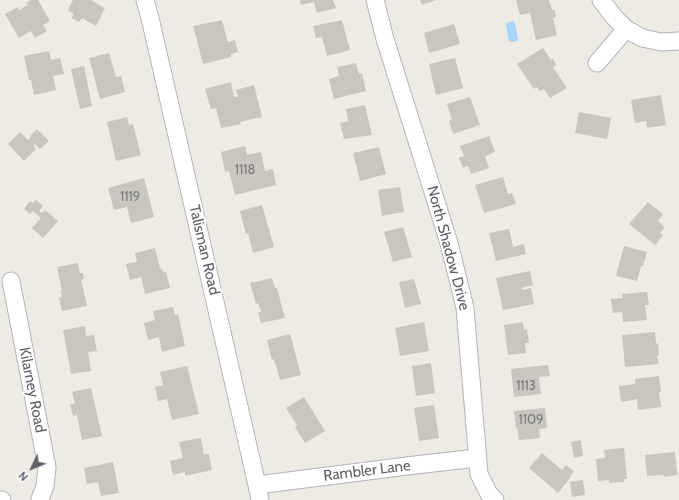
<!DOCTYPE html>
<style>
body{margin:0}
#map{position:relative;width:679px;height:500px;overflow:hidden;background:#edebe4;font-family:Cabin,sans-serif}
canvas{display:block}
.north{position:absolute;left:12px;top:448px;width:40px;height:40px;-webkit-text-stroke:3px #fff;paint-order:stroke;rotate:227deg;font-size:11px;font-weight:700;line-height:16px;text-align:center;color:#5c5f63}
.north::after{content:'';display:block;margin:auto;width:14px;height:18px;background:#5c5f63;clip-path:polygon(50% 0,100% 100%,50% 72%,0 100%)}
</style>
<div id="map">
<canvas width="679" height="500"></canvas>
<div class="north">N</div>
</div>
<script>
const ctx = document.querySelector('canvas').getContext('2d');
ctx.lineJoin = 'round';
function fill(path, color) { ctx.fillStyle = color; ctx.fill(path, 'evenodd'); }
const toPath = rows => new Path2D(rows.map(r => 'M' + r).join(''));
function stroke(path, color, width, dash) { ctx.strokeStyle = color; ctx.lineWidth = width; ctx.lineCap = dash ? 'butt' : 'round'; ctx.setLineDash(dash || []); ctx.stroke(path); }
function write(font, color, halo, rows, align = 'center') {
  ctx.font = font + ' Cabin,sans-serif'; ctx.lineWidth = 4; ctx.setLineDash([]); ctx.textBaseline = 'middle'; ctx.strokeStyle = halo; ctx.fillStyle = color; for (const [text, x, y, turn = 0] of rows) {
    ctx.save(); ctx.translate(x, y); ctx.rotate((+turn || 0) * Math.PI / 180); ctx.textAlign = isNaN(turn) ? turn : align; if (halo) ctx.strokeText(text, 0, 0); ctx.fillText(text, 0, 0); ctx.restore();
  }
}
const water = toPath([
 [513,21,515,24,518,38,517,41,512,42,509,41,506,25,507,23]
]);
const building = toPath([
 [31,0,38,0,50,21,43,25,47,31,35,38,31,31,19,38,5,14,18,7,19,10,28,5,26,3],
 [73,0,91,0,105,8,96,26,82,18,79,22,71,18,74,14,68,10],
 [300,0,333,0,336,8,317,13,314,2,301,5],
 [420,0,436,0,422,5],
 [516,0,549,0,552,10,555,10,556,17,553,18,557,35,536,40,530,13,520,15],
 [222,20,228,42,235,40,238,52,231,54,231,57,203,64,193,26],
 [342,20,350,50,327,56,322,37,316,38,313,26],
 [454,24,460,44,429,53,424,33],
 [543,48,551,60,553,59,556,65,553,67,567,88,550,98,544,89,540,91,537,87,534,89,517,64],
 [49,51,51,60,60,58,64,74,53,76,56,90,34,95,31,80,29,80,24,56],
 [109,53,116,77,121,76,125,92,100,99,89,58],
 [455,58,463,88,436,95,429,64],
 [356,63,359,74,362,73,366,91,334,99,329,79,339,76,337,67],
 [84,66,92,106,80,109,71,69],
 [231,82,234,97,238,97,236,90,254,85,262,117,240,122,241,124,221,128,216,108,211,109,205,89],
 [661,95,666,125,647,128,646,121,635,123,631,100],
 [470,97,480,125,453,134,449,121,452,120,447,104],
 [365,105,372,135,344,139,340,123,348,121,346,109],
 [579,112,611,118,607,139,575,133],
 [127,117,129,125,133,124,141,155,116,161,107,122],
 [37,129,49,141,40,149,35,144,33,146,36,149,24,161,8,144,20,132,28,140,31,137,30,136],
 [489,136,495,152,485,156,489,168,471,174,468,166,463,168,459,158,464,156,460,146],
 [245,146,247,155,261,152,265,171,273,169,276,185,235,195,229,171,225,172,221,152],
 [379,147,386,174,360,181,353,153],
 [503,177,508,194,512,193,516,204,484,213,475,185],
 [144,178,154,217,131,223,127,207,114,210,108,188],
 [400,187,404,212,382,216,378,190],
 [36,200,43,206,39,211,42,213,45,210,58,221,43,238,32,228,41,218,33,211,30,214,24,209,30,201,33,203],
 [648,202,663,214,658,221,665,227,660,233,663,235,655,245,629,224],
 [262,205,274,247,253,253,248,233,246,234,240,211],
 [403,227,412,257,393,262,384,232],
 [509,229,513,247,524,244,526,254,496,261,489,233],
 [624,246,647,252,643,266,641,266,637,281,616,276],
 [155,248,160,269,162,269,163,272,166,272,170,288,145,294,141,277,130,280,126,264,137,262,135,253],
 [78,263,80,273,83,273,84,279,81,280,87,306,62,311,59,298,62,297,60,291,62,291,57,267],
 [530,271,533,285,522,288,522,290,531,288,534,304,503,310,496,278],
 [272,278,275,288,277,288,285,318,261,323,258,312,261,312,258,303,256,304,250,283],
 [414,279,421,304,405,308,399,282],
 [647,292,649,305,645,305,647,320,623,322,622,312,613,313,611,299,623,298,622,294],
 [173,307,175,315,178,314,185,346,162,352,159,337,148,340,144,323,155,320,153,311],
 [424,322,429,351,400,356,395,328],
 [523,322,524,330,527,329,529,343,525,343,526,353,508,355,504,325],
 [85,326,86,336,94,335,97,351,88,352,91,371,71,374,63,330],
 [655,332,656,344,658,343,659,355,657,356,659,364,625,367,622,335],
 [290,334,301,375,280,380,274,359,272,360,267,340],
 [431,363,435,393,416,396,412,366],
 [548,365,550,376,539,377,541,394,514,397,511,369],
 [187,366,199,414,172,420,167,399,158,401,155,387,163,385,160,372],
 [659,376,661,392,659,392,661,407,638,410,637,399,621,402,619,386,635,384,635,379],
 [91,388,102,436,82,440,77,415,73,416,70,404,75,404,72,392],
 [304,397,325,431,305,443,295,427,297,425,286,408],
 [434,405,439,438,419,441,414,408],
 [545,408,547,428,539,429,540,438,519,440,517,428,516,428,514,411],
 [201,438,204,454,209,454,212,470,185,476,185,472,173,475,170,461,183,458,179,442],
 [581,440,583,456,574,458,571,442],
 [624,448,627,479,624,479,624,482,609,483,609,480,598,481,596,459,605,458,604,450],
 [675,452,677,475,664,477,664,475,647,476,645,455],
 [542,453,562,470,566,465,574,471,570,476,571,477,558,493,529,468],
 [113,462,119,493,101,496,98,482,87,484,84,468],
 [583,480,585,495,572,497,570,482]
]);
const minor = toPath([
 [145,0,150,18,257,485,260,500],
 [375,0,385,39,449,243,465,308,479,474,489,494,495,500],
 [601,0,614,17,626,29,642,38,661,42,679,41],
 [597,63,626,29],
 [11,281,47,467,45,486,40,499],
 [257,485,415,465,477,458],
 [0,500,2,500]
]);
const numberNames = [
 ["1118",245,170],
 ["1119",130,197],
 ["1113",526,386],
 ["1109",531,420]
];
const streetNames = [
 ["North Shadow Drive",448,248,75],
 ["Talisman Road",204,250,77],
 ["Kilarney Road",32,390,79],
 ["Rambler Lane",367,471,-7]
];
fill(water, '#a8d4f8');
fill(building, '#c9c6c0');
stroke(minor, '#b1b4b8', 19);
stroke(minor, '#fff', 17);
write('13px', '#77797a', null, numberNames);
write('15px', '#5c5f63', '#fff', streetNames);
</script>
